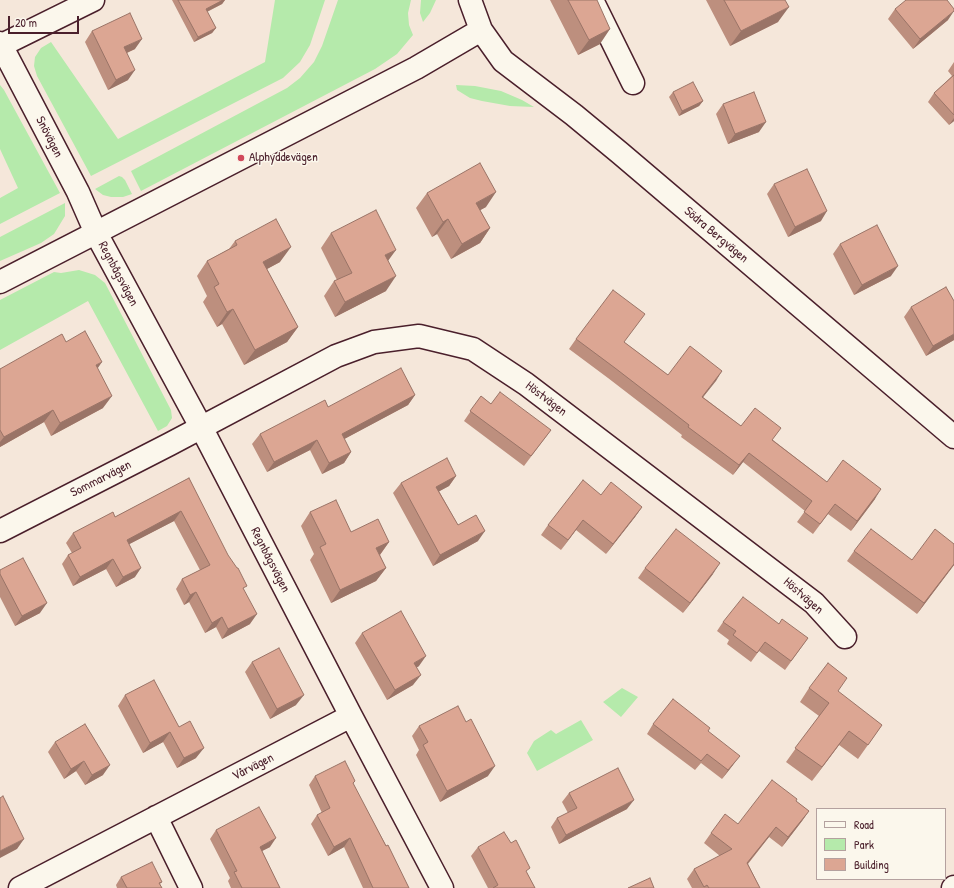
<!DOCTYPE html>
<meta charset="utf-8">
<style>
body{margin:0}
#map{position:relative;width:954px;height:888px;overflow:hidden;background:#f5e7da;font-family:"Patrick Hand",sans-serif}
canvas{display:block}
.legend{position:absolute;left:816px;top:808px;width:130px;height:72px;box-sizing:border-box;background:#fbf7ec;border:1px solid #b4a19f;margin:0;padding:5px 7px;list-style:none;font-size:12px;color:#4a1f2b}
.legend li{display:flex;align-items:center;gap:8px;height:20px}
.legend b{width:20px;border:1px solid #b4a19f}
.scale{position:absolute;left:8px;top:16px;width:71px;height:18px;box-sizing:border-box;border:2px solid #4a1f2b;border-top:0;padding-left:5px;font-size:12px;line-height:14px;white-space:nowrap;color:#4a1f2b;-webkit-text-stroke:3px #fbf7ec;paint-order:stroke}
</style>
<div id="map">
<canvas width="954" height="888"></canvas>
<ul class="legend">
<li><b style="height:5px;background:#fbf7ec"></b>Road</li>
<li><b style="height:11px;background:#b5eaab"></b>Park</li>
<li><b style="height:11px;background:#dca693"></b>Building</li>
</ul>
<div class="scale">20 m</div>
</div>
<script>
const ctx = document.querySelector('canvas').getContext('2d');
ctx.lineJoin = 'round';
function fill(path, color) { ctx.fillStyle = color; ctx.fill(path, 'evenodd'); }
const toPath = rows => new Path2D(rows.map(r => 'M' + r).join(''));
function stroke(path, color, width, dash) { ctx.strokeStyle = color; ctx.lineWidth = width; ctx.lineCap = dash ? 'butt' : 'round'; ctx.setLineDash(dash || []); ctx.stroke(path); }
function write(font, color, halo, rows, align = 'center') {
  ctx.font = font + ' "Patrick Hand",sans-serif'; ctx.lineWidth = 3; ctx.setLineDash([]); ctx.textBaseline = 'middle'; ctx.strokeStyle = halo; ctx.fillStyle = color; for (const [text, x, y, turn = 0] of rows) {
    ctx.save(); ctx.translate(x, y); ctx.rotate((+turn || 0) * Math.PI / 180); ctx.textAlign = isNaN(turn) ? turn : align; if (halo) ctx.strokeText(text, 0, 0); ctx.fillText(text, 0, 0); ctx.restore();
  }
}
const green = toPath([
 [275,0,325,0,310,45,300,62,283,78,91,176,37,76,34,66,35,57,41,48,51,42,118,139,265,62],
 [338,0,411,0,408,13,409,25,413,35,397,54,375,69,141,191,131,171,287,88,300,78,314,62,322,46],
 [421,0,436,0,430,13,423,22,420,13],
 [0,85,4,90,60,193,0,224,0,198,18,188,0,149],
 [456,85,475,86,501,91,522,100,534,107,510,106,482,101,470,98,457,90],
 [119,176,122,177,125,180,132,194,123,197,111,197,103,195,95,189],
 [65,203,65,216,54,234,41,243,0,261,0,237],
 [79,270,95,275,105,283,171,410,172,418,167,426,158,431,88,301,0,350,0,300,54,272,61,273],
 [622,688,638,697,621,717,603,702],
 [581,720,593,740,537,771,527,753,534,741,551,730,556,734]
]);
const minor = toPath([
 [470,0,481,30,503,61,574,115,620,153,954,437],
 [592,0,633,83],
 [0,43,78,192,96,233,201,427,351,716,442,888],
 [0,46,93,0],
 [0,282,416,68,481,30],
 [0,531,170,444,336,356,374,342,419,336,473,349,526,384,814,603,845,637],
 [156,817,191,888],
 [20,888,351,716],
 [953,888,954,887]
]);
const wall = toPath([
 [172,0,225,0,222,4,207,12,216,28,212,33,194,42],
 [550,0,597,0,600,44,578,55],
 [706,0,785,0,778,22,730,46],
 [895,9,948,20,913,49,888,19],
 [92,31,135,49,127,53,128,80,108,90,85,42],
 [954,62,954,121,949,125,928,102,934,93,952,76,948,71],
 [673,92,703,101,699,106,679,116,669,97],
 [723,104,759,132,728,144,716,114],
 [774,184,821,221,788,237,767,194],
 [427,193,486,207,480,210,490,228,480,243,451,259,437,234,432,237,416,208],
 [331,233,388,261,386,291,335,317,324,296,334,281,337,280,321,248],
 [235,241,280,262,267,269,298,327,287,342,244,365,222,324,217,327,203,302,207,296,197,276,207,261,229,249],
 [840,244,891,276,854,295,833,254],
 [911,307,954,340,926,356,904,317],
 [576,339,624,342,668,375,722,371,703,397,741,426,773,440,827,482,875,499,851,531,828,514,813,534,797,522,805,511,743,462,733,475,681,437,682,435,608,378,569,349],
 [66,342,97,369,103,408,51,436,44,422,0,447,0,369],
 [415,395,408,405,344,439,351,452,344,463,322,474,310,450,267,472,252,444,260,434,328,407],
 [481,396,491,404,551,430,524,466,464,421],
 [456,476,449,486,439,491,458,525,478,541,433,566,393,493,401,483],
 [189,478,244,590,250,624,222,639,216,627,205,633,189,602,184,605,176,589,182,579,200,570,174,521,129,544,135,577,116,587,106,569,73,586,62,564,68,555,72,553,66,543,73,533,115,517],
 [601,495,642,507,635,517,606,554,576,530,561,550,541,535,548,525],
 [310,512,351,532,389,542,380,555,386,568,376,581,331,603,310,560,314,554,301,526],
 [854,551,954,565,917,614,847,561],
 [645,568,713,574,683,613,638,578],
 [0,570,40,613,15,626,0,597],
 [723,622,779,624,808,638,785,670,759,651,751,662,727,644,729,640,717,631],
 [362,633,419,666,416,668,413,685,387,700,355,643],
 [252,662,296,705,270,719,245,672],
 [809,688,838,692,882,725,858,759,839,745,812,781,786,762,819,716,800,702],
 [125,695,179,727,196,758,177,768,163,742,143,753,118,706],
 [653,724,708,731,733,765,722,779,701,763,695,770,647,734],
 [419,726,488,776,440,802,416,755,419,750,412,736],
 [55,742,103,775,85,785,76,771,64,779,48,752],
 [315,776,355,781,353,784,409,888,363,888,344,847,328,856,311,824,317,815,322,813,309,785],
 [569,793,627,809,559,844,551,827,557,818,568,813,562,802],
 [796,801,809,811,802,821,782,847,769,837,748,864,760,888,692,888,687,879,694,869,720,856,704,843,711,833,738,824],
 [216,830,270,847,262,851,280,888,231,888,228,881,230,878,210,839],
 [478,847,527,873,535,888,488,888,471,856],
 [121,877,162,882,160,884,162,888,117,888,116,885]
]);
const shadedWall = toPath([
 [223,0,225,0,222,4,202,14,206,9],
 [789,7,778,22,730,46,741,31],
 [954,11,948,20,913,49,920,39],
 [216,28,212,33,194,42,198,37],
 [610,29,600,44,578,55,589,40],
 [142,39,135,49,117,57,124,47],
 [135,70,128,80,108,90,116,80],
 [703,101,699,106,679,116,682,111],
 [954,118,954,121,949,125],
 [766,122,759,132,728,144,735,134],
 [496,192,486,207,466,218,476,203],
 [827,211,821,221,788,237,795,227],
 [448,219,437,234,432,237,443,222],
 [490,228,480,243,451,259,462,244],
 [291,247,280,262,252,277,263,262],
 [396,250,385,265,385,255],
 [898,266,891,276,854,295,862,285],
 [396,276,386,291,335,317,345,302],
 [233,309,222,324,217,327,227,312],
 [298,327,287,342,244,365,255,350],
 [954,334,954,340,926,356,933,346],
 [102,362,93,375,96,365],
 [722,371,716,381,696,406,702,397],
 [415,395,408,405,335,444,342,434],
 [112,396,103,408,51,436,60,423],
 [53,410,44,422,0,447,0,442,4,437],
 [317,440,310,450,267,472,274,462],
 [351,452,344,463,322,474,329,463],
 [749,453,743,462,733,475,739,465],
 [456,476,449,486,429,497,436,487],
 [881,489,875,499,851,531,857,521],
 [642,507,635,517,606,554,613,544],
 [181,511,174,521,120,549,127,540],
 [583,520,576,530,561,550,568,540],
 [485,531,478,541,433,566,440,555],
 [389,542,379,556,376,548],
 [113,559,106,569,73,586,80,577],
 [720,563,713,574,683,613,690,603],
 [954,564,954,565,917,614,924,603],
 [141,568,135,577,116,587,123,577],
 [386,568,376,581,331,603,340,590],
 [196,592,189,602,184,605,190,595],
 [47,603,40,613,15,626,22,616],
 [257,614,250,624,222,639,228,629],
 [222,617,216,627,205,633,212,623],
 [426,656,419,666,407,673,414,663],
 [421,675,413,685,387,700,395,690],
 [304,695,296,705,270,719,277,709],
 [849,731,839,745,812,781,822,767],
 [170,732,163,742,143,753,150,743],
 [204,748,196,758,177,768,184,758],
 [740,756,733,765,722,779,728,770],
 [84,761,76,771,64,779,71,769],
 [110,765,103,775,85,785,92,775],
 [495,766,488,776,440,802,447,791],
 [634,800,627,809,559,844,566,835],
 [809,811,802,821,782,847,788,837],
 [776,827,769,837,740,873,747,863],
 [276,838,270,847,254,855,260,847],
 [350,838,344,847,328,856,334,847],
 [24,839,17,849,0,858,0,851]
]);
const building = toPath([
 [178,0,223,0,206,9,216,28,198,37,178,0],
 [568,0,597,0,610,29,589,40,568,0],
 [724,0,785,0,789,7,741,31,724,0],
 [906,0,947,0,954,9,954,11,920,39,895,9,906,0],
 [130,13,142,39,124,47,135,70,116,80,92,31,130,13],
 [954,75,954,115,934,93,954,75],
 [693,82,703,101,682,111,673,92,693,82],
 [754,92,766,122,735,134,723,104,754,92],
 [480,163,496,192,476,203,490,228,462,244,448,219,443,222,427,193,480,163],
 [807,169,827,211,795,227,774,184,807,169],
 [376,210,396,250,385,255,396,276,345,302,334,281,352,273,331,233,376,210],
 [276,219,291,247,263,262,298,327,255,350,233,309,227,312,214,287,219,284,207,261,237,245,235,241,276,219],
 [877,225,898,266,862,285,840,244,877,225],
 [946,287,954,301,954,334,933,346,911,307,946,287],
 [613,290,645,314,624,342,668,375,690,346,722,371,702,397,741,426,755,408,781,428,772,440,827,482,843,460,881,489,857,521,835,504,820,524,804,512,812,501,749,453,739,465,688,427,689,425,615,368,576,339,613,290],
 [85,331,102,362,96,365,112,396,60,423,53,410,4,437,0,430,0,369,62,334,66,342,85,331],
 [401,368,415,395,342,434,351,452,329,463,317,440,274,462,260,434,325,400,328,407,401,368],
 [500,392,551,430,531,456,470,411,481,396,491,404,500,392],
 [447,458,456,476,436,487,458,525,476,515,485,531,440,555,401,483,447,458],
 [189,478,228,555,237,568,238,568,247,586,243,588,257,614,228,629,222,617,212,623,196,592,190,595,182,579,210,565,181,511,127,540,141,568,123,577,113,559,80,577,68,555,81,548,73,533,113,512,115,517,189,478],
 [583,480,601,495,611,482,642,507,613,544,583,520,568,540,548,525,583,480],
 [336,500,351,532,378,519,389,542,376,548,386,568,340,590,320,547,326,544,310,512,336,500],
 [676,529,720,563,690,603,645,568,676,529],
 [871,529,912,560,935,529,954,544,954,564,924,603,854,551,871,529],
 [23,558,47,603,22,616,0,574,0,570,23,558],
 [743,597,779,624,782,619,808,638,791,661,765,642,757,653,733,635,736,631,723,622,743,597],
 [401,611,426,656,414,663,421,675,395,690,362,633,401,611],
 [279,648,304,695,277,709,252,662,279,648],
 [828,663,847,678,838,691,882,725,868,745,849,731,822,767,795,748,829,703,809,688,828,663],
 [154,680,179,727,190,721,204,748,184,758,170,732,150,743,125,695,154,680],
 [673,699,710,728,708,731,740,756,728,770,707,754,701,761,653,724,673,699],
 [458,706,466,722,471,719,495,766,447,791,423,745,428,742,419,726,458,706],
 [85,724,110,765,92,775,84,761,71,769,55,742,85,724],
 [345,761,355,781,353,783,386,846,388,845,409,888,373,888,350,838,334,847,317,815,330,808,315,776,345,761],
 [618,768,634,800,566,835,557,818,577,808,569,793,618,768],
 [772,780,797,799,796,801,809,811,788,837,776,827,747,863,760,888,709,888,707,885,704,887,694,869,732,849,711,833,725,814,738,824,772,780],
 [3,796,24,839,0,851,0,798,3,796],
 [259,807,276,838,260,847,280,888,242,888,234,872,237,871,216,830,259,807],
 [504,832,511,843,516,840,530,868,526,871,535,888,493,888,498,885,478,847,504,832],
 [152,862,162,882,159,883,162,888,127,888,121,877,152,862],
 [650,878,654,888,628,888,650,878]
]);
const markers = [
 [241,158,4,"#d1495b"]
];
const streetNames = [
 ["Snövägen",49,137,63],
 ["Södra Bergvägen",716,235,40],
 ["Regnbågsvägen",118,274,62],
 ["Höstvägen",546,399,37],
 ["Sommarvägen",101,479,-27],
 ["Regnbågsvägen",270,560,63],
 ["Höstvägen",803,596,41],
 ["Vårvägen",253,767,-27]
];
const poiNames = [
 ["Alphyddevägen",249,158]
];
fill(green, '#b5eaab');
stroke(minor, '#4a1f2b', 25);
stroke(minor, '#fbf7ec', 22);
fill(wall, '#bd8f7e');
fill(shadedWall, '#9a7467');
fill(building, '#dca693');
stroke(building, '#9a7467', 1);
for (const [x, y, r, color] of markers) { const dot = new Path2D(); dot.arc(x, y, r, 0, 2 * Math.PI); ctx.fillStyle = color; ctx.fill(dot); stroke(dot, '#fbf7ec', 1.5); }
write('13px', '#4a1f2b', '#fbf7ec', streetNames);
write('13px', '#4a1f2b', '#fbf7ec', poiNames, 'left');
</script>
